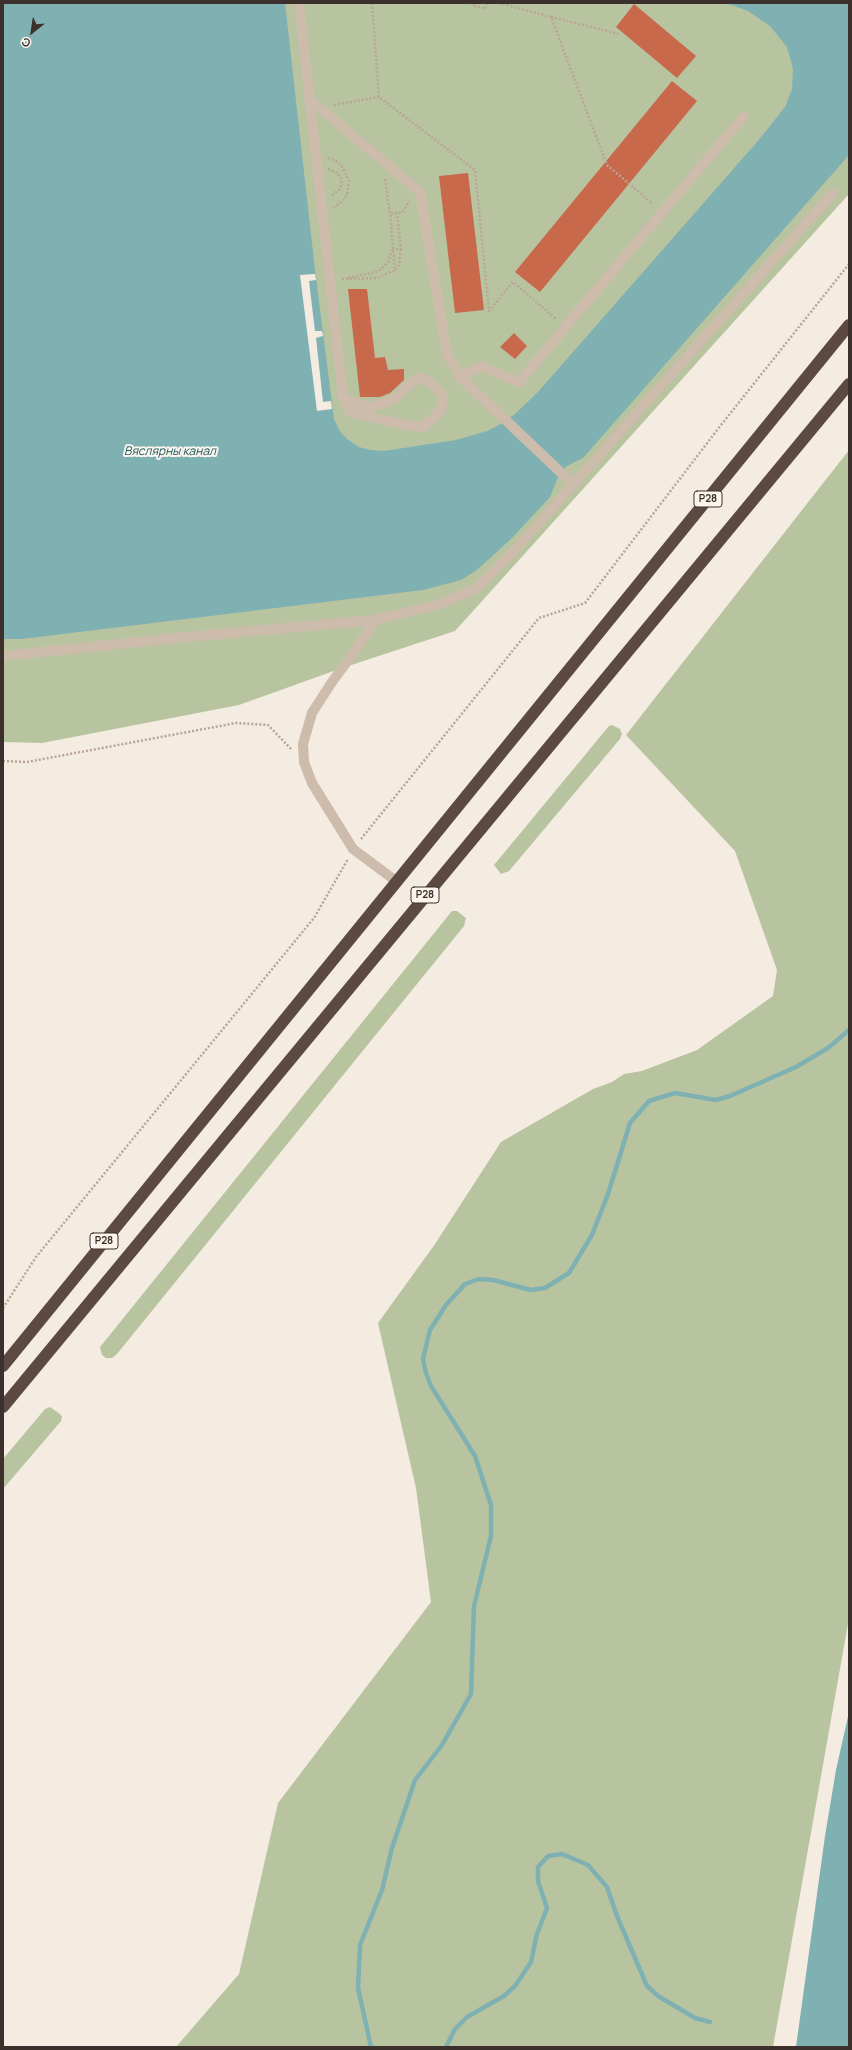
<!DOCTYPE html>
<meta charset="utf-8">
<style>
body{margin:0}
#map{position:relative;width:852px;height:2050px;overflow:hidden;background:#f4ebe1;font-family:Manrope,sans-serif}
canvas{display:block}
.frame{position:absolute;inset:0;border:4px solid #3b302b;pointer-events:none}
.north{position:absolute;left:12px;top:12px;width:40px;height:40px;-webkit-text-stroke:3px #fbf5ee;paint-order:stroke;rotate:210deg;font-size:11px;font-weight:700;line-height:16px;text-align:center;color:#3b302b}
.north::after{content:'';display:block;margin:auto;width:14px;height:18px;background:#3b302b;clip-path:polygon(50% 0,100% 100%,50% 72%,0 100%)}
</style>
<div id="map">
<canvas width="852" height="2050"></canvas>
<div class="frame"></div>
<div class="north">С</div>
</div>
<script>
const ctx = document.querySelector('canvas').getContext('2d');
ctx.lineJoin = 'round';
function fill(path, color) { ctx.fillStyle = color; ctx.fill(path, 'evenodd'); }
const toPath = rows => new Path2D(rows.map(r => 'M' + r).join(''));
function stroke(path, color, width, dash) { ctx.strokeStyle = color; ctx.lineWidth = width; ctx.lineCap = dash ? 'butt' : 'round'; ctx.setLineDash(dash || []); ctx.stroke(path); }
function write(font, color, halo, rows, align = 'center') {
  ctx.font = font + ' Manrope,sans-serif'; ctx.lineWidth = 4; ctx.setLineDash([]); ctx.textBaseline = 'middle'; ctx.strokeStyle = halo; ctx.fillStyle = color; for (const [text, x, y, turn = 0] of rows) {
    ctx.save(); ctx.translate(x, y); ctx.rotate((+turn || 0) * Math.PI / 180); ctx.textAlign = isNaN(turn) ? turn : align; if (halo) ctx.strokeText(text, 0, 0); ctx.fillText(text, 0, 0); ctx.restore();
  }
}
const green = toPath([
 [3,3,849,3,849,194,455,631,342,668,239,705,42,743,3,742],
 [849,450,849,1618,773,2047,176,2047,239,1974,278,1803,431,1602,416,1488,378,1323,435,1244,501,1142,593,1089,612,1082,624,1074,642,1071,697,1050,773,996,777,970,735,851,626,735],
 [612,725,620,729,622,734,620,739,509,871,501,874,494,865,609,726],
 [452,911,457,911,466,918,464,926,117,1354,112,1358,106,1358,102,1355,100,1347],
 [50,1407,60,1414,62,1417,61,1421,3,1489,3,1459,45,1409]
]);
const water = toPath([
 [3,3,285,3,315,270,334,419,339,430,347,439,359,447,370,450,384,451,456,440,487,431,499,425,515,414,537,393,602,319,757,142,785,107,792,89,793,69,787,47,770,26,748,11,726,3,849,3,849,155,583,458,567,466,559,475,550,497,511,539,477,570,461,580,423,590,22,639,5,639,3,638],
 [849,1712,849,2047,796,2047,825,1836,836,1770]
]);
const pier = toPath([
 [315,274,316,280,309,281,315,331,322,331,323,336,316,338,323,402,331,401,332,409,317,411,300,275]
]);
const stream = toPath([
 [371,2047,358,1988,360,1945,382,1890,392,1848,415,1780,442,1745,471,1694,474,1606,491,1536,491,1505,475,1456,431,1386,426,1373,423,1359,430,1330,446,1305,465,1284,479,1279,493,1280,531,1290,545,1288,569,1273,592,1235,608,1194,630,1123,649,1101,675,1093,716,1100,730,1096,796,1067,828,1048,849,1030],
 [446,2047,455,2029,467,2017,504,1996,515,1986,531,1962,537,1934,547,1908,538,1881,538,1867,548,1856,562,1854,588,1865,607,1887,617,1916,647,1986,658,1996,695,2018,710,2022]
]);
const building = toPath([
 [634,4,696,56,677,78,616,27],
 [672,81,697,101,540,292,515,272],
 [468,173,484,310,455,313,439,176],
 [348,289,367,289,375,358,385,357,388,370,404,369,404,380,390,393,380,397,360,397],
 [514,333,527,346,515,359,500,347]
]);
const path = toPath([
 [372,3,379,97,475,170,489,311,513,282,556,319],
 [472,3,472,5,485,9,487,3],
 [499,3,551,17,607,165,653,204],
 [551,17,619,34],
 [334,105,379,97],
 [328,158,338,162,343,168,349,181,347,195,343,201,333,208],
 [328,169,338,173,342,181,340,189,332,195],
 [385,179,390,214],
 [392,249,401,249,397,213],
 [396,270,399,265,401,249],
 [348,278,379,271,388,262,392,250],
 [342,279,377,278,395,270,390,214,403,212,409,201],
 [3,761,27,762,236,723,268,725,291,749],
 [361,839,539,618,585,603,721,425,849,264],
 [3,1308,36,1257,314,918,348,859]
]);
const minor = toPath([
 [299,3,343,398,350,412,405,425,424,427,441,410,443,396,434,386,422,378,412,382,394,399,370,408,343,398],
 [309,99,420,192,447,354,460,377,573,484],
 [460,377,481,366,519,382,743,117],
 [3,656,186,637,375,620],
 [396,881,353,849,312,783,304,762,303,744,312,713,332,682,352,655,375,620,440,604,477,588,516,549,833,193]
]);
const highway = toPath([
 [3,1366,849,325],
 [3,1407,849,384]
]);
const shields = [
 [708,499,28],
 [425,895,28],
 [104,1241,28]
];
const shieldNames = [
 ["Р28",708,499],
 ["Р28",425,895],
 ["Р28",104,1241]
];
const waterNames = [
 ["Вяслярны канал",170,452]
];
fill(green, '#b8c4a0');
fill(water, '#7fb0b2');
fill(pier, '#f4ebe1');
stroke(stream, '#7fb0b2', 4.5);
fill(building, '#c8694b');
stroke(path, '#b9a596', 2.5, [2, 2]);
stroke(minor, '#cdbbac', 10);
stroke(highway, '#5c4a42', 12);
for (const [x, y, w] of shields) { const box = new Path2D(); box.roundRect(x - w / 2, y - 8, w, 16, 3); ctx.fillStyle = '#fbf5ee'; ctx.fill(box); stroke(box, '#3b302b', 1); }
write('bold 10px', '#3b302b', null, shieldNames);
write('italic 12px', '#1f5a5e', '#fbf5ee', waterNames);
</script>
